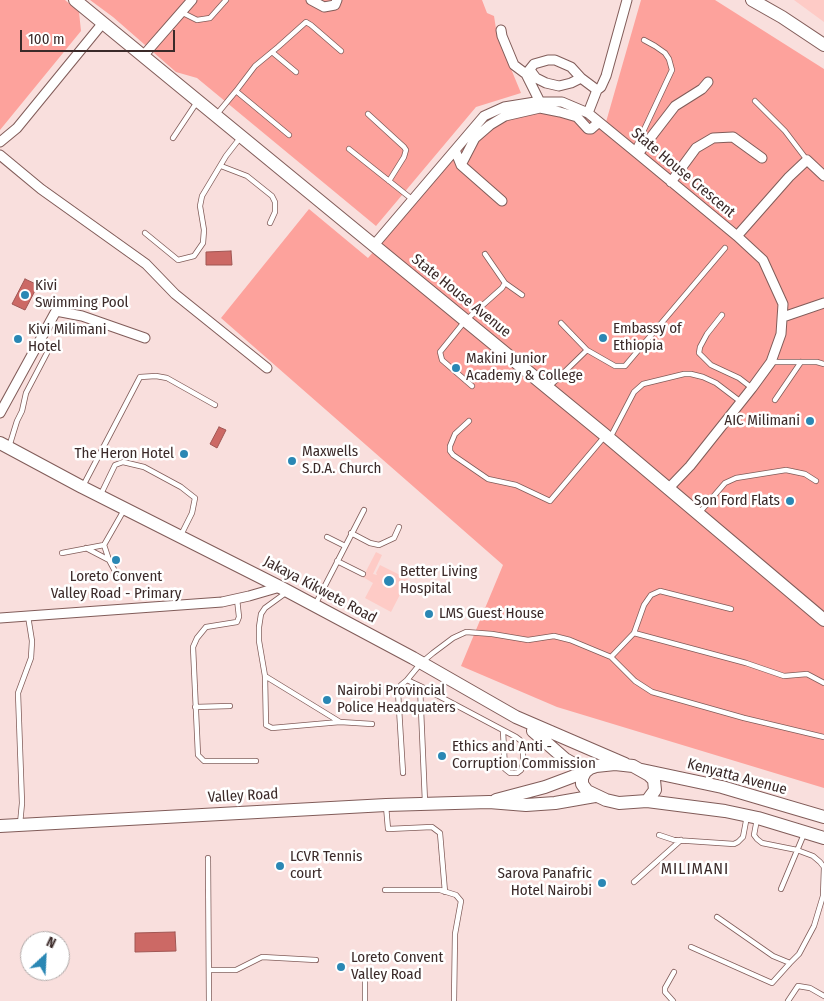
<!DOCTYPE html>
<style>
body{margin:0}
#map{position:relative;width:824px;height:1001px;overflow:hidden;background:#f9dfdd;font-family:"Fira Sans Condensed",sans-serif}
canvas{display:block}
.north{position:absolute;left:20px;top:931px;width:50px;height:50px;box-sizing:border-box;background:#fff;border:1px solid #b1aaa9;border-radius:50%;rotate:25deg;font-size:14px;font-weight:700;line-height:20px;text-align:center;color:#3b2a29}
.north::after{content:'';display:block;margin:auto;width:18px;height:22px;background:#2a87b4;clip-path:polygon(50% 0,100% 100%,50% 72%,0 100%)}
.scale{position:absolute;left:20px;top:30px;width:155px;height:22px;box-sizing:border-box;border:2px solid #3b2a29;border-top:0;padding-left:6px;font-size:15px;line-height:18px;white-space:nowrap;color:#3b2a29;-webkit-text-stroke:4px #fff;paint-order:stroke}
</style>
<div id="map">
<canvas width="824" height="1001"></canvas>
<div class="north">N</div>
<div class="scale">100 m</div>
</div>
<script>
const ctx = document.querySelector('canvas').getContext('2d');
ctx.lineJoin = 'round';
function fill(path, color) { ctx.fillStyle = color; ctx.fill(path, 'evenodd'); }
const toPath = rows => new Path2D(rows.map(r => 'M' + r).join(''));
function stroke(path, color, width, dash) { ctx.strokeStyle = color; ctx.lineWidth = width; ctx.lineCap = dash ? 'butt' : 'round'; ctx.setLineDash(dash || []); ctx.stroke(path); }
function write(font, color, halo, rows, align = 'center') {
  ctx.font = font + ' "Fira Sans Condensed",sans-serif'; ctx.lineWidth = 5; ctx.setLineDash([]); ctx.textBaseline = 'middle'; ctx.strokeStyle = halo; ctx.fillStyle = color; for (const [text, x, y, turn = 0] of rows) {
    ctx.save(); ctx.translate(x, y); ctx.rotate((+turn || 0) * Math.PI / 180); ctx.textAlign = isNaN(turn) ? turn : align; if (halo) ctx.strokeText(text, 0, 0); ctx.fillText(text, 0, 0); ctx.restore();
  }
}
const built = toPath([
 [794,0,824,0,824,22],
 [376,552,382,555,373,574,377,575,376,573,380,565,408,579,391,612,365,598,373,583,363,577]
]);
const green = toPath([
 [0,0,65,0,79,12,81,31,0,130],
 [90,0,482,0,487,13,494,16,497,35,521,93,476,107,376,226,197,78,176,72,113,17],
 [641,0,715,0,824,69,824,788,557,707,461,666,503,565,221,318,309,209,368,258,479,129,532,105,565,106,604,129]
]);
const water = toPath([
 [231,251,232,265,206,265,206,252,231,251],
 [25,279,38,285,25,310,12,304,25,279],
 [219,427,226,430,217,448,210,444,219,427],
 [175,932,176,951,135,952,135,933,175,932]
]);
const lane = toPath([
 [181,12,197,20,210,18,226,0],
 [272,52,296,72],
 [236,91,255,66,278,47,306,22,311,25,341,51],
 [755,101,785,131,807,160],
 [217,114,236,91,289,135],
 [368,114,404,147,406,150,404,157,389,181],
 [173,138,197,102],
 [349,149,413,200],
 [634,151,672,70,669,59,665,53,655,46,644,40],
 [221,166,247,176,272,196,275,202,275,212,270,223],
 [145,233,178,260,194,256,203,243,204,230,200,206,202,196,226,156,240,138],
 [505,283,522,295],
 [722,315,707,334,700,347,699,353,711,365,739,378,752,388],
 [587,350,615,366,625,366,725,248],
 [771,362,817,362,824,364],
 [472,386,442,360,440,352,465,321,502,288,505,283,485,254],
 [549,387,587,350,561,323],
 [775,400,801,362],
 [469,421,455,434,450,446,450,451,453,455,488,479,516,485,550,501,605,436],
 [610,438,634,392,643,384,684,374,691,374,703,377,716,383,741,402],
 [9,447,17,421,22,411,26,393,47,353],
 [83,486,140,377,156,376,167,378,215,405],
 [101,494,115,465,123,462,144,467,181,487,195,498,192,513,181,535],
 [700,512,725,483,736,478,786,470,805,474,816,481],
 [351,533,370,543,379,545,394,538,399,527],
 [327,537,345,546],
 [104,545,109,560,116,573],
 [86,548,109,560],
 [62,553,104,545,124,510],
 [337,561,363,574],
 [287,592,265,608,261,614,259,627,259,641,265,676,266,725,272,728,340,722],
 [237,599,239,617,237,622,206,627,197,638,193,647,198,755,204,761,256,761],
 [315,605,364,510],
 [634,633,644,605,651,595,660,591,731,609],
 [611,657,635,681,652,692,744,718,824,737],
 [265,676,340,722,372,724],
 [420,686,425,802],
 [195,707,230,706],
 [503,731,505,769,510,773,517,773,521,770,523,764,523,743,520,740,516,737,420,686,407,680,421,663,433,653,453,638,466,632,492,634,528,640,554,636,570,640,611,657,634,633,746,663,784,676,807,674,824,683],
 [403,773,398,692,401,685,407,680],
 [386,806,388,829,432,827,440,833,445,892],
 [20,824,22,803,18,693,31,658,32,641,28,616],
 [659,835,674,840,734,844,738,842,743,837,747,816],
 [208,858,209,1001],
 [634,882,681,840],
 [781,889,804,834],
 [385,890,440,890,456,895,461,901,455,934,454,1001],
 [717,917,773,956,790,963,799,954,814,926,823,896,824,867,820,862,813,856,797,850,762,843,757,839,754,835,757,819],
 [691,947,772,983,790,963],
 [209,970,236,970,262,957,316,960],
 [365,1001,365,976],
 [673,1001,665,992,665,988,674,972],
 [788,1001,798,986,810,988,824,996]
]);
const street = toPath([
 [311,0,324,7,335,5,337,0],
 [501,30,502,36,514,65,526,74,540,102],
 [143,56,192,0],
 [530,70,536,78,546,83,559,86,571,83,581,78],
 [526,74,534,64,548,60,555,60,571,67,581,78,597,90],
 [588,113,597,90,601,87,606,76,627,0],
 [0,142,17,128,102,24],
 [455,150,461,165,502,201],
 [638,154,675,106,702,89,708,82],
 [0,155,41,189,146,264,175,294,267,368],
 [461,165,475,138,490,125,505,116,540,108,560,112,577,117,588,129,591,129,599,122],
 [671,182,696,148,713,138,733,137,762,158],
 [737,236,789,177,807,160,824,176],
 [374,245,484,116,504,107,535,102,562,102,588,113,638,154,737,236,763,260,783,304,781,334,771,362,752,388,690,466,668,489],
 [783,317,824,303],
 [0,413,56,311,82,316,145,338],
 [0,618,222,602,249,596,280,587]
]);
const secondary = toPath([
 [75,0,605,435,824,620],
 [752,0,782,17,824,45],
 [0,443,82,487,280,587,413,658,516,717,625,764],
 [533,731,565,759,574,764,590,768],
 [642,770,722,787,824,817],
 [496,800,545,787,585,772],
 [647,801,655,790,654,780,649,775,633,766,615,764,596,766,590,768,585,772,582,778,582,784,587,791,606,800,619,803,647,801,725,811,758,818,824,838],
 [0,826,386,805,489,802,526,805,555,803,595,796]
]);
const markers = [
 [25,295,5,"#2a87b4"],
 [603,338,5,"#2a87b4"],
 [18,339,5,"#2a87b4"],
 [456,368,5,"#2a87b4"],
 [810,421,5,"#2a87b4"],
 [184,454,5,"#2a87b4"],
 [292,461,5,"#2a87b4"],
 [790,501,5,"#2a87b4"],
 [116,560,5,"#2a87b4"],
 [389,581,6,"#2a87b4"],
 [429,614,5,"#2a87b4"],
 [327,700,5,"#2a87b4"],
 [442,756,5,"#2a87b4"],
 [280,866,5,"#2a87b4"],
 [602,883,5,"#2a87b4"],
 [341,967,5,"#2a87b4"]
];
const streetNames = [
 ["State House Crescent",683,173,40],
 ["State House Avenue",461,296,39],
 ["Jakaya Kikwete Road",320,590,28],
 ["Kenyatta Avenue",737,777,15],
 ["Valley Road",243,796,-3]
];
const poiNames = [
 ["Kivi",35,286],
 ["Swimming Pool",35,303],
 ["Embassy of",613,329],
 ["Ethiopia",613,346],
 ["Kivi Milimani",28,330],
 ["Hotel",28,347],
 ["Makini Junior",466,359],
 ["Academy & College",466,376],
 ["AIC Milimani",800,421,"right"],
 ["Maxwells",302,452],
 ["S.D.A. Church",302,469],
 ["The Heron Hotel",174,454,"right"],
 ["Son Ford Flats",780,501,"right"],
 ["Better Living",400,572],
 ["Hospital",400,589],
 ["Loreto Convent",116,577,"center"],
 ["Valley Road - Primary",116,594,"center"],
 ["LMS Guest House",439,614],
 ["Nairobi Provincial",337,691],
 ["Police Headquaters",337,708],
 ["Ethics and Anti -",452,747],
 ["Corruption Commission",452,764],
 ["LCVR Tennis",290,857],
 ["court",290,874],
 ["Sarova Panafric",592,874,"right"],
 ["Hotel Nairobi",592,891,"right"],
 ["Loreto Convent",351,958],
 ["Valley Road",351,975]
];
const neighbourhoodNames = [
 ["MILIMANI",695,870]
];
fill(built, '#fecbc6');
fill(green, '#fda29c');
fill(water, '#cc6965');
stroke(water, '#a05653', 1);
stroke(lane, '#815c59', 6);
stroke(street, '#815c59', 11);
stroke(secondary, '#815c59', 14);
stroke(lane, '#fff', 4.5);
stroke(street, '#fff', 9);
stroke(secondary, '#fff', 12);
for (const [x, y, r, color] of markers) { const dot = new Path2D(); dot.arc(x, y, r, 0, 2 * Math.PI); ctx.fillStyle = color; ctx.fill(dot); stroke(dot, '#fff', 2); }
write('15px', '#3b2a29', '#fff', streetNames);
write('15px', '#3b2a29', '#fff', poiNames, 'left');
ctx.letterSpacing = '1px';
write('16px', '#3b2a29', '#fff', neighbourhoodNames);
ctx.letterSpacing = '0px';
</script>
